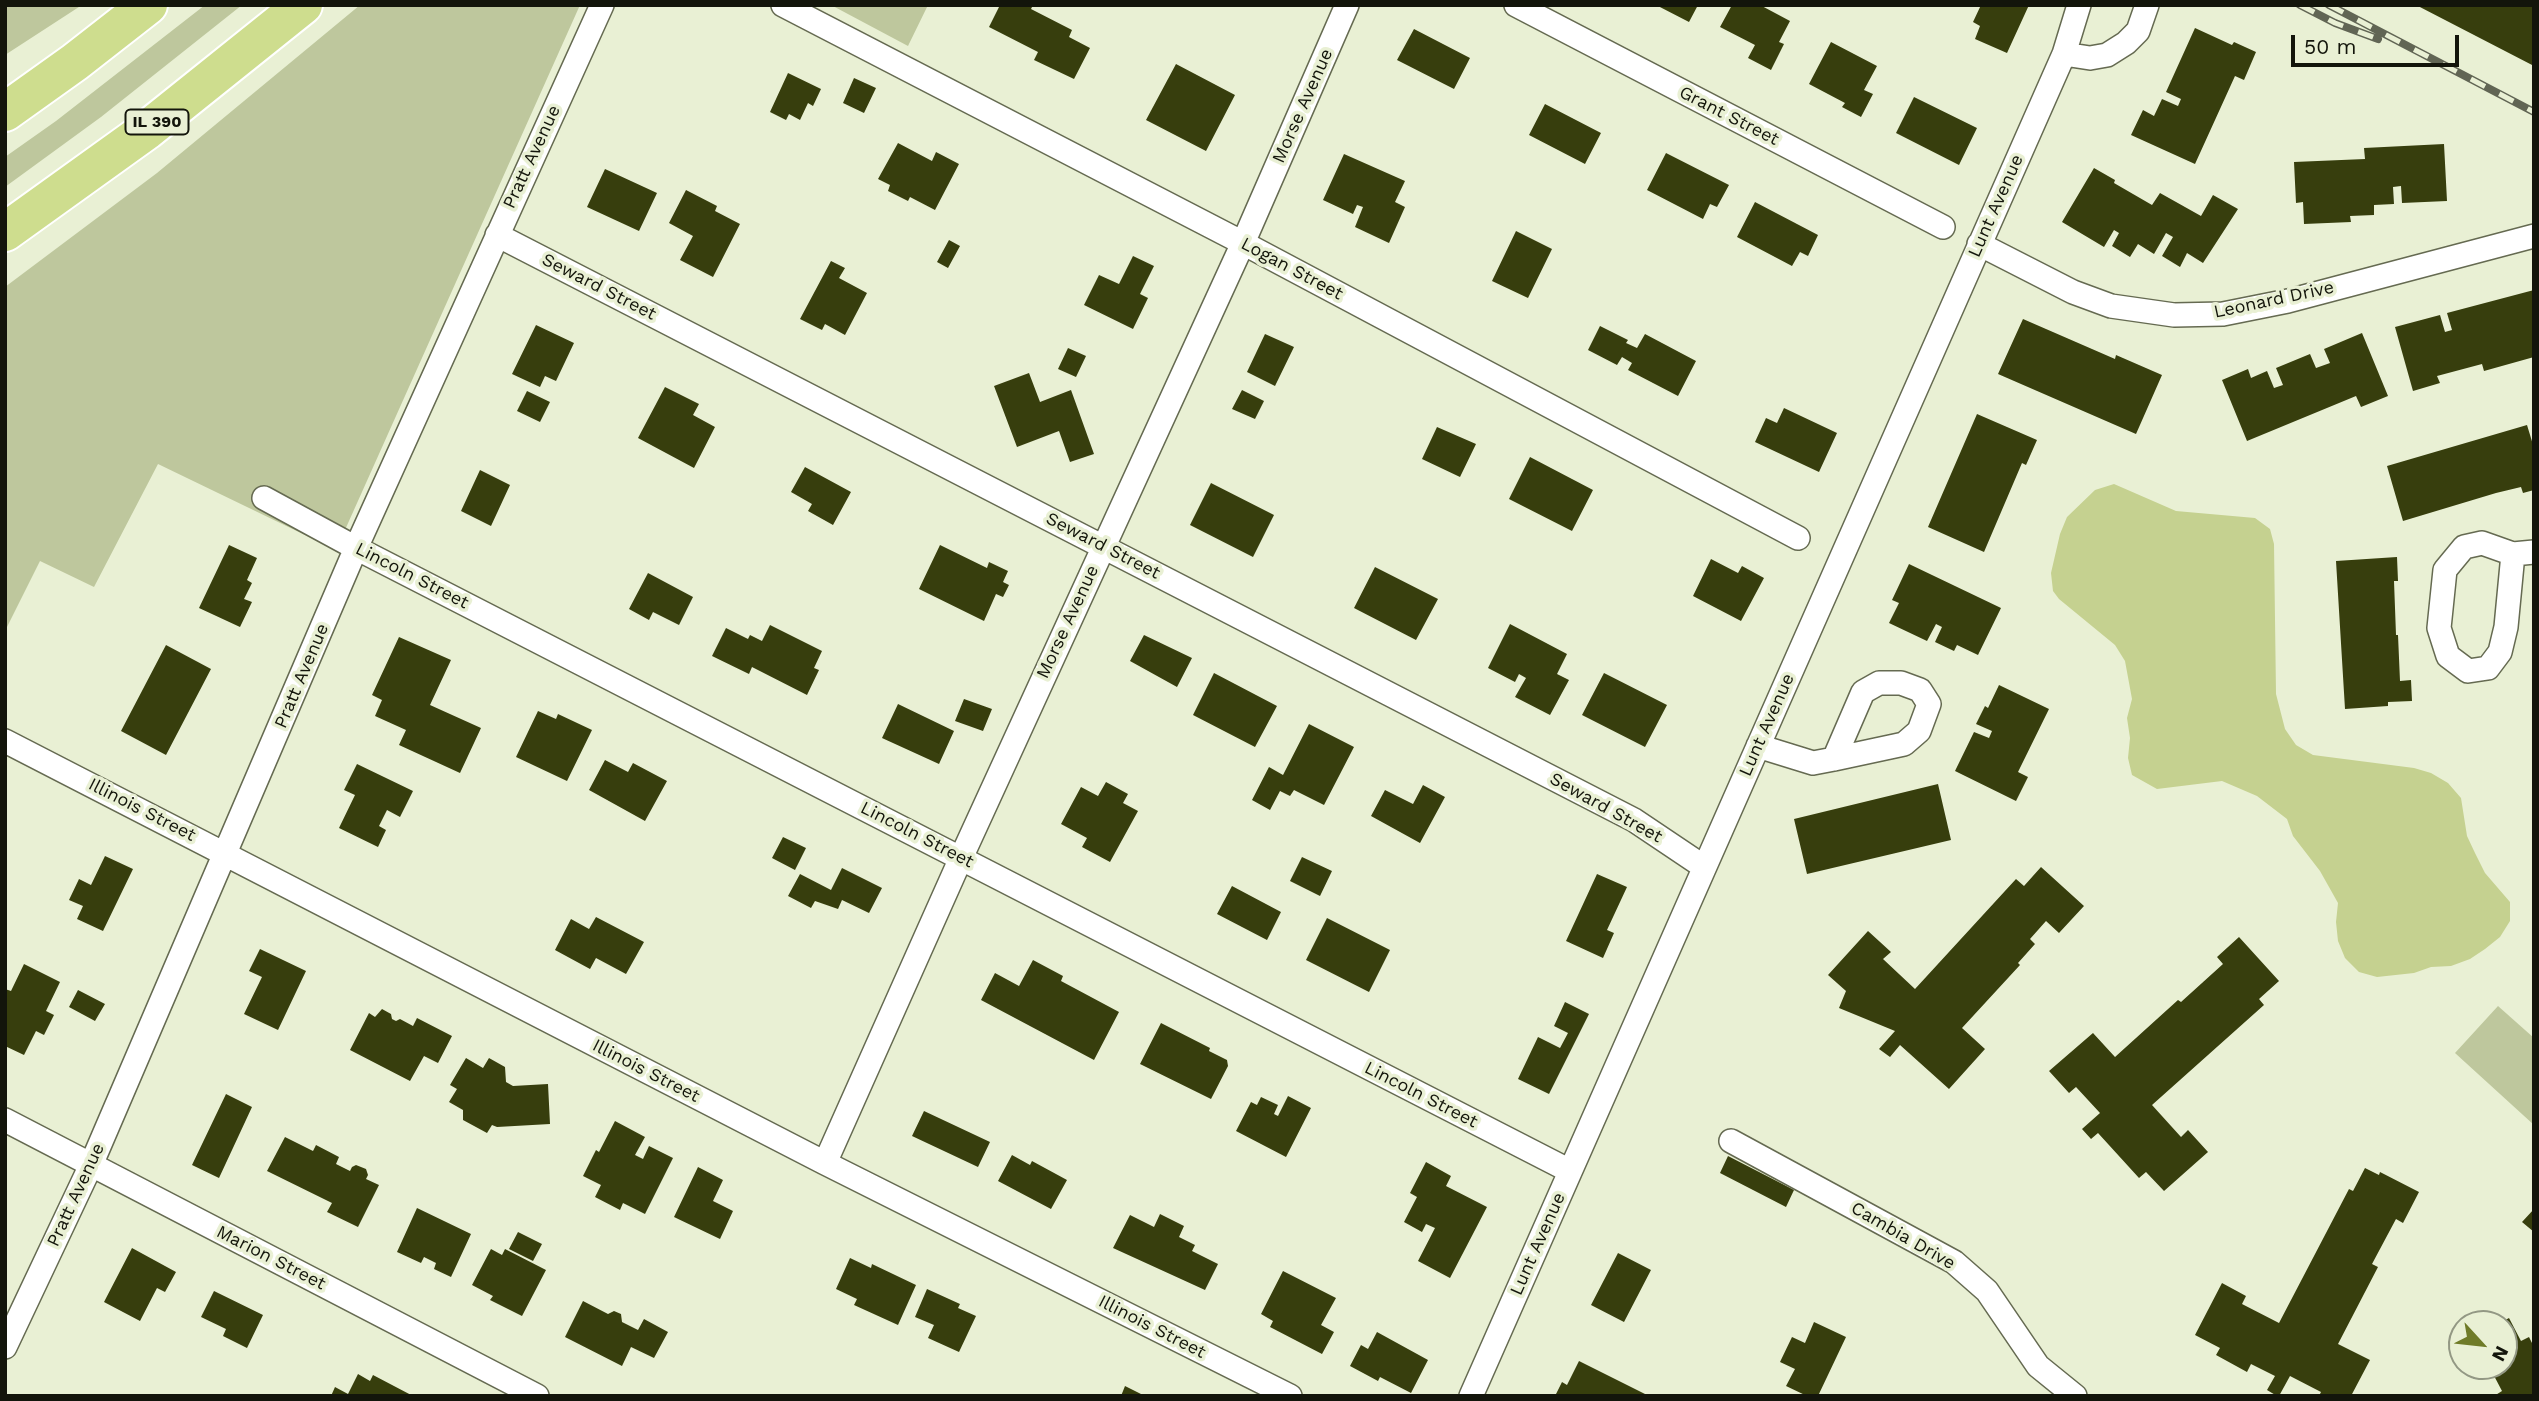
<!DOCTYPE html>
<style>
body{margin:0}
#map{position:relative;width:2539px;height:1401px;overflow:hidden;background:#e9f0d4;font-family:"Work Sans",sans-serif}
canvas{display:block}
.frame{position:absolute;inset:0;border:7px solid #13150b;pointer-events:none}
.north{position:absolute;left:2448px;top:1310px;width:70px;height:70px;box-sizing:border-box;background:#e9f0d4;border:2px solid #939884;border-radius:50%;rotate:117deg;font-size:19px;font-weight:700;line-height:28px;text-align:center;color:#13150b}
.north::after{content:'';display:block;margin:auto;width:24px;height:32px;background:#6f7b28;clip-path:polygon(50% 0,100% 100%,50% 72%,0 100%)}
.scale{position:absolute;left:2291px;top:35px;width:168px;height:32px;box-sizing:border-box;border:4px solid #13150b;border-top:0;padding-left:9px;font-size:21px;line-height:24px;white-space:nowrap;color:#13150b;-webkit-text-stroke:5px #e9f0d4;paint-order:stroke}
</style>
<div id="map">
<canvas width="2539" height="1401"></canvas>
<div class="frame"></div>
<div class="north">N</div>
<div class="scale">50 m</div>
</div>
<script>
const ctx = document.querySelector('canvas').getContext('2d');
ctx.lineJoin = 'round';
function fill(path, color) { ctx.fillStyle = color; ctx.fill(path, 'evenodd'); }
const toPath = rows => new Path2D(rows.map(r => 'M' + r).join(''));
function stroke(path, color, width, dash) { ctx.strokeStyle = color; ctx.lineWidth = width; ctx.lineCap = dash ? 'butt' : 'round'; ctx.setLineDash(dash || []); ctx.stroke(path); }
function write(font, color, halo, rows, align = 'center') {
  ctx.font = font + ' "Work Sans",sans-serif'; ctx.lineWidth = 7; ctx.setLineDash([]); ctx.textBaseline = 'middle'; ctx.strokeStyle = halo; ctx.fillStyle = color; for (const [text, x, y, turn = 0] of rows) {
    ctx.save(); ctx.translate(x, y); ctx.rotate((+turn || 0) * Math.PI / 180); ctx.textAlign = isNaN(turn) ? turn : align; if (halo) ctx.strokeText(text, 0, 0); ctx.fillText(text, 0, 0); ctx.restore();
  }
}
const green = toPath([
 [5,5,82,5,5,55],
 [205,5,242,5,101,117,5,187,5,157,56,121],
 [360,5,580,5,336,550,158,464,94,587,40,561,5,631,5,287,157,173],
 [831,5,928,5,908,46],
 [2498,1006,2534,1038,2534,1125,2455,1053]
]);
const water = toPath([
 [2114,484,2176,511,2255,518,2270,529,2274,544,2276,694,2285,729,2296,745,2313,755,2414,768,2431,773,2448,783,2461,798,2467,836,2475,853,2485,873,2510,902,2510,921,2500,937,2485,949,2470,959,2451,966,2431,967,2414,973,2377,977,2359,972,2345,958,2338,941,2336,922,2338,903,2320,871,2293,836,2287,819,2257,796,2222,781,2157,789,2132,775,2128,758,2130,738,2127,718,2132,699,2125,661,2115,645,2059,599,2053,591,2051,573,2060,534,2067,517,2095,490]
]);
const building = toPath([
 [1000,5,1033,5,1031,9,1072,30,1069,37,1090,48,1074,79,1034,60,1038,52,989,27],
 [1656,5,1698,5,1689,22],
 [1732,5,1760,5,1790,21,1779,42,1784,44,1771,70,1748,58,1755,45,1720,27],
 [1981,5,2029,5,2007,53,1975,39,1980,26,1973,22],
 [2416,5,2534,5,2534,66],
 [2195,28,2232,45,2234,42,2256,52,2244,80,2235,76,2195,164,2131,135,2143,110,2154,116,2162,99,2178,106,2181,99,2166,92],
 [1414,29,1470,58,1454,89,1397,60],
 [1831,42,1877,66,1864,90,1873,94,1861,117,1842,107,1845,103,1809,84],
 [1176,64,1235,95,1206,151,1146,120],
 [788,73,821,89,813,106,808,103,800,120,789,114,786,120,770,112],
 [854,78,876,88,864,113,843,103],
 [1914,97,1977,128,1959,165,1896,133],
 [1545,104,1601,133,1585,164,1529,135],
 [898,143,932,161,936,152,959,164,935,210,910,197,908,201,888,191,890,185,878,179],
 [2444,144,2447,201,2402,203,2401,186,2393,187,2394,204,2374,205,2374,215,2350,216,2351,222,2304,224,2303,202,2296,203,2294,162,2365,159,2364,148],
 [1666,153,1729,185,1717,207,1710,204,1703,219,1647,190],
 [1344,154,1405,181,1395,202,1405,207,1389,243,1355,227,1363,207,1357,205,1353,214,1323,200],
 [2094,168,2115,180,2114,183,2152,205,2160,193,2201,216,2213,195,2238,209,2203,263,2187,253,2180,267,2162,256,2173,237,2166,233,2154,254,2138,244,2130,257,2112,246,2119,233,2114,230,2104,247,2062,222],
 [605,169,657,193,639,231,587,207],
 [686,190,717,206,715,211,740,224,713,277,680,260,693,236,669,223],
 [1755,202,1818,235,1808,256,1800,252,1792,266,1737,237],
 [1516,231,1552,249,1528,298,1492,281],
 [949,240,960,246,948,268,937,262],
 [1133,256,1154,266,1140,294,1148,298,1133,329,1084,305,1099,275,1119,284],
 [831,261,845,268,839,278,867,293,845,335,825,324,822,330,800,319],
 [2534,290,2534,357,2484,371,2482,364,2437,376,2440,383,2413,391,2395,327,2440,315,2445,332,2452,330,2447,313],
 [2023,319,2115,359,2116,355,2162,375,2136,434,1998,374],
 [536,325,574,343,556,381,545,376,540,387,512,374],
 [1600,326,1628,340,1626,343,1637,348,1645,334,1696,361,1678,396,1628,370,1632,363,1622,357,1617,365,1588,350],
 [2362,333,2388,396,2361,407,2356,396,2247,441,2222,380,2248,369,2251,378,2267,371,2274,388,2283,385,2276,368,2310,354,2316,368,2330,363,2324,349],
 [1265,334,1294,347,1275,386,1247,372],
 [1068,348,1086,356,1076,377,1058,369],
 [1029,373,1040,402,1071,390,1094,454,1070,462,1059,431,1017,447,994,386],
 [665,387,699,404,693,415,715,427,694,468,638,438],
 [1242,390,1264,401,1255,419,1232,409],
 [527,391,550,402,540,422,517,411],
 [1784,408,1837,433,1819,472,1755,442,1766,418,1777,423],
 [1977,414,2037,440,2026,465,2022,463,1984,552,1928,527],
 [2527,425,2534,448,2534,490,2523,493,2521,487,2496,493,2403,521,2387,466],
 [1437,427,1476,444,1460,477,1422,459],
 [1530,457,1593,490,1572,531,1509,499],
 [805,467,851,492,833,525,808,511,812,504,791,492],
 [480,470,510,485,491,526,461,511],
 [1211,483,1274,515,1253,557,1190,525],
 [229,545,257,558,247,580,252,583,244,599,252,602,240,627,199,608],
 [940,545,987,568,989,562,1008,571,1003,582,1009,585,1003,597,996,594,984,621,919,589],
 [2397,557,2398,581,2394,581,2396,635,2398,635,2400,681,2411,680,2412,701,2388,702,2388,706,2345,709,2336,561],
 [1711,559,1738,573,1742,566,1764,578,1741,621,1693,596],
 [1909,564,2001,608,1978,655,1957,645,1954,651,1935,642,1942,627,1936,624,1927,641,1889,623,1899,603,1892,600],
 [1375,567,1438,599,1416,640,1354,608],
 [648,573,693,597,679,625,653,612,649,620,629,609],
 [1510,624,1567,654,1557,674,1569,680,1550,715,1515,697,1526,678,1519,674,1515,682,1488,668],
 [770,625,822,651,814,668,819,670,807,695,752,667,749,674,712,656,726,628,748,639,750,635,762,641],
 [1144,635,1192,658,1177,687,1130,661],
 [399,637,451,660,430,705,481,728,460,773,399,745,406,730,375,716,382,700,372,695],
 [166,645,211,669,166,755,121,731],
 [1214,673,1277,706,1255,747,1193,715],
 [1604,673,1667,705,1645,747,1582,715],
 [1999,685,2049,709,2018,772,2028,777,2016,801,1955,771,1974,732,1989,738,1992,731,1976,724,1985,706,1988,708],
 [964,699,992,709,983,731,955,721],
 [898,704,954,731,939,764,882,738],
 [538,711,556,719,558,714,592,730,567,781,516,757],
 [1309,724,1354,747,1324,805,1294,790,1290,796,1280,791,1270,810,1252,800,1269,767,1283,775],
 [605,760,628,772,633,763,667,781,645,821,589,790],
 [357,764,413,791,400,817,387,810,379,826,386,830,378,847,339,828,355,795,344,790],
 [1106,782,1128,794,1123,803,1138,811,1110,862,1082,847,1087,838,1061,824,1081,787,1098,796],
 [1938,784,1951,840,1807,874,1794,819],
 [1423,785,1445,797,1420,843,1371,816,1385,790,1413,804],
 [783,837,806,848,795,870,772,858],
 [105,856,133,869,103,931,77,919,83,906,69,900,79,879,91,885],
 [1302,857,1332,871,1320,896,1290,881],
 [2041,867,2084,906,2059,933,2046,921,2030,939,2035,944,2018,963,2020,965,1962,1028,1985,1049,1949,1089,1900,1045,1890,1057,1879,1049,1895,1031,1839,1008,1846,991,1828,975,1868,931,1891,952,1883,959,1915,989,2016,879,2024,886],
 [842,868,882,888,869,913,842,900,838,909,815,901,811,908,788,896,800,874,831,890],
 [1597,874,1627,887,1607,930,1614,933,1603,958,1566,941],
 [1232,886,1281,912,1267,940,1217,914],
 [596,917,644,942,626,974,596,958,590,969,555,950,571,919,589,929],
 [1327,918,1390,950,1369,992,1306,960],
 [2239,937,2279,981,2259,999,2264,1005,2152,1105,2181,1137,2188,1130,2208,1152,2164,1191,2146,1172,2139,1178,2098,1133,2091,1139,2082,1129,2100,1113,2076,1087,2069,1093,2049,1071,2093,1033,2115,1057,2178,1000,2181,1002,2223,964,2217,957],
 [260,949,306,971,278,1030,244,1014,262,977,249,971],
 [1033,960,1063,976,1061,981,1119,1012,1094,1060,981,1000,995,973,1019,986],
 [24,964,60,982,46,1011,54,1015,44,1035,36,1031,24,1055,5,1046,5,989,11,991],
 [78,990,105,1004,95,1021,69,1007],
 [1565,1002,1589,1014,1549,1094,1518,1079,1538,1037,1560,1048,1568,1033,1554,1026],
 [382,1009,391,1014,392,1019,396,1021,400,1019,413,1026,417,1018,452,1036,438,1063,424,1056,410,1081,350,1050,369,1013,375,1017],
 [1161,1023,1210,1048,1209,1051,1227,1060,1228,1066,1211,1099,1140,1064],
 [466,1058,483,1068,489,1058,505,1067,506,1082,513,1086,548,1084,550,1124,497,1127,492,1125,487,1133,463,1120,463,1110,449,1102,457,1089,450,1085],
 [226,1094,252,1107,219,1178,192,1165],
 [1288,1096,1311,1108,1286,1157,1236,1131,1251,1102,1257,1105,1261,1097,1278,1105,1274,1114,1278,1116],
 [924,1111,990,1142,978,1167,912,1136],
 [615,1121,645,1137,635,1155,643,1159,649,1146,673,1158,645,1214,623,1203,620,1210,595,1197,601,1185,583,1176,596,1150,599,1152],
 [285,1137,313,1151,316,1145,339,1157,336,1164,350,1171,352,1167,356,1165,366,1169,368,1175,366,1179,379,1185,358,1227,327,1212,332,1203,267,1171],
 [1012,1155,1030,1165,1032,1161,1067,1180,1051,1209,998,1181],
 [1728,1156,1794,1190,1786,1207,1720,1173],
 [1426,1162,1451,1176,1446,1186,1487,1207,1450,1278,1418,1261,1435,1228,1426,1224,1422,1232,1404,1222,1417,1197,1410,1193],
 [698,1167,723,1180,713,1201,733,1211,720,1239,674,1217],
 [2365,1168,2379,1175,2380,1172,2419,1192,2403,1223,2396,1219,2372,1264,2378,1267,2338,1344,2370,1360,2351,1396,2319,1396,2321,1392,2290,1376,2279,1396,2277,1396,2267,1390,2275,1376,2251,1364,2247,1372,2216,1355,2220,1348,2195,1335,2222,1283,2246,1296,2242,1304,2279,1323,2349,1189,2353,1191],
 [417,1208,471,1234,451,1277,434,1269,436,1263,424,1257,421,1263,397,1252],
 [2534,1209,2534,1232,2522,1222],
 [1160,1214,1184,1226,1179,1237,1195,1245,1192,1251,1218,1264,1205,1290,1113,1248,1130,1215,1154,1227],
 [518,1232,542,1244,533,1261,509,1249],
 [132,1248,176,1272,165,1292,157,1288,140,1321,104,1302],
 [491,1249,502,1255,505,1249,546,1270,522,1316,490,1300,493,1296,472,1285],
 [1618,1253,1651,1270,1624,1322,1591,1305],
 [850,1258,871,1268,872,1264,916,1285,898,1325,854,1305,857,1299,836,1289],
 [1283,1271,1336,1298,1321,1325,1334,1332,1322,1354,1270,1327,1273,1321,1261,1314],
 [927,1289,960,1304,958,1308,976,1316,959,1352,928,1338,934,1325,915,1317],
 [214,1291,263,1315,247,1348,223,1336,226,1329,201,1317],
 [583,1301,608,1314,614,1311,621,1314,622,1322,638,1330,644,1319,668,1332,654,1358,631,1347,622,1366,565,1337],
 [2509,1318,2521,1341,2529,1337,2534,1347,2534,1396,2494,1396,2502,1391,2491,1370,2474,1379,2467,1366,2504,1366,2504,1324,2498,1324],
 [1814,1322,1846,1337,1818,1396,1807,1396,1786,1386,1795,1369,1780,1362,1792,1337,1805,1343],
 [1377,1332,1428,1360,1411,1393,1380,1377,1378,1381,1350,1366,1361,1345,1368,1349],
 [1579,1361,1649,1396,1555,1396,1562,1382,1567,1385],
 [358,1374,370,1381,373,1375,413,1396,331,1396,335,1387,348,1394],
 [1125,1386,1145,1396,1121,1396]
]);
const street = toPath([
 [783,5,1243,243,1798,538],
 [1516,5,1943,227],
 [2064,54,2090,58,2107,55,2126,43,2138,31,2147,5],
 [497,235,1634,820,1704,867],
 [1979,244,2073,292,2111,306,2174,315,2223,314,2288,301,2534,236],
 [264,498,356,548,1570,1171],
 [2513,554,2506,627,2500,652,2488,668,2468,671,2448,656,2439,628,2445,570,2464,547,2482,543,2513,554,2534,552],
 [5,741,825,1163,1290,1396],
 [1758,746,1813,763,1834,759,1904,744,1919,731,1929,704,1920,690,1901,683,1879,683,1863,692,1834,759],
 [5,1120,537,1396],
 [1731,1141,1954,1262,1987,1291,2038,1366,2075,1396],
 [825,1163,961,858,1243,243,1347,5],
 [5,1347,91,1165,356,548,602,5],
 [1471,1396,2064,54,2079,5]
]);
const highway = toPath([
 [5,112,75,62,148,5],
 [5,232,147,130,303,5]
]);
const rail = toPath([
 [2300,5,2335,23,2378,39],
 [2329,5,2534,112]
]);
const shields = [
 [157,122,63]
];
const shieldNames = [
 ["IL 390",157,122]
];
const streetNames = [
 ["Morse Avenue",1303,106,-66],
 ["Grant Street",1729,116,27],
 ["Pratt Avenue",532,157,-65],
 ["Lunt Avenue",1996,206,-66],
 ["Logan Street",1292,269,28],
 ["Seward Street",599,287,27],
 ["Leonard Drive",2274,300,-12],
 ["Seward Street",1103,546,27],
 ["Lincoln Street",412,576,27],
 ["Morse Avenue",1068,622,-65],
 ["Pratt Avenue",302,676,-67],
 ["Lunt Avenue",1767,725,-66],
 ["Seward Street",1606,808,29],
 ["Illinois Street",142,810,27],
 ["Lincoln Street",917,835,27],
 ["Illinois Street",646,1071,27],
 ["Lincoln Street",1421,1095,27],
 ["Pratt Avenue",76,1195,-65],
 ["Cambia Drive",1903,1236,30],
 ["Lunt Avenue",1538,1244,-66],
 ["Marion Street",271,1258,27],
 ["Illinois Street",1152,1327,27]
];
fill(green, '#bec79d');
fill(water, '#c5d190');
fill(building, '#373e0d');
stroke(street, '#656a51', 26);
stroke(highway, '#fff', 42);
stroke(street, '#fff', 23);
stroke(highway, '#cedd8e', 38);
stroke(rail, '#616554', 8);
stroke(rail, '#e9f0d4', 5, [16]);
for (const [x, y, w] of shields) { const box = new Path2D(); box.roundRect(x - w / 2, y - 12.5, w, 25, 5); ctx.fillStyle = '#e9f0d4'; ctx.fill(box); stroke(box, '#13150b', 2); }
write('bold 16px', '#13150b', null, shieldNames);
write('18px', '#13150b', '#e9f0d4', streetNames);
</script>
